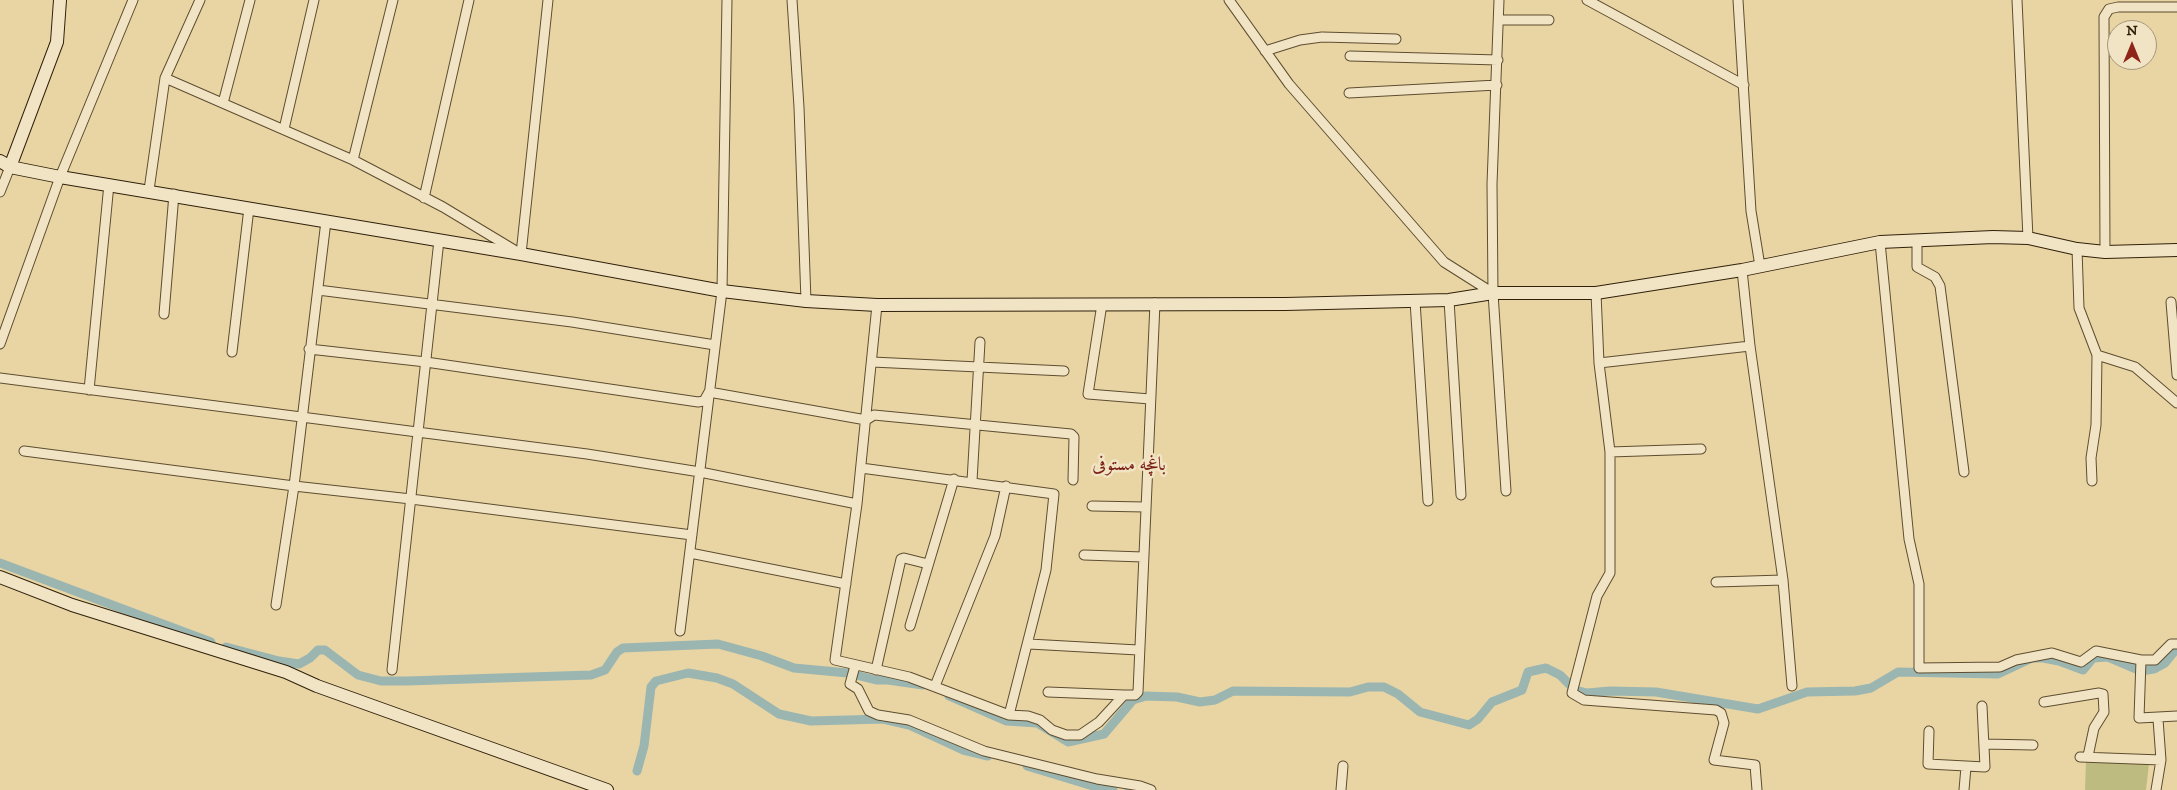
<!DOCTYPE html>
<meta charset="utf-8">
<style>
body{margin:0}
#map{position:relative;width:2177px;height:790px;overflow:hidden;background:#e9d5a4;font-family:"IM FELL DW Pica",serif}
canvas{display:block}
.north{position:absolute;left:2107px;top:20px;width:50px;height:50px;box-sizing:border-box;background:#f1e4c4;border:1px solid #a4967a;border-radius:50%;rotate:0deg;font-size:14px;font-weight:700;line-height:20px;text-align:center;color:#30200a}
.north::after{content:'';display:block;margin:auto;width:18px;height:22px;background:#8f2418;clip-path:polygon(50% 0,100% 100%,50% 72%,0 100%)}
</style>
<div id="map">
<canvas width="2177" height="790"></canvas>
<div class="north">N</div>
</div>
<script>
const ctx = document.querySelector('canvas').getContext('2d');
ctx.lineJoin = 'round';
function fill(path, color) { ctx.fillStyle = color; ctx.fill(path, 'evenodd'); }
const toPath = rows => new Path2D(rows.map(r => 'M' + r).join(''));
function stroke(path, color, width, dash) { ctx.strokeStyle = color; ctx.lineWidth = width; ctx.lineCap = dash ? 'butt' : 'round'; ctx.setLineDash(dash || []); ctx.stroke(path); }
function write(font, color, halo, rows, align = 'center') {
  ctx.font = font + ' "IM FELL DW Pica",Amiri,serif'; ctx.lineWidth = 5; ctx.setLineDash([]); ctx.textBaseline = 'middle'; ctx.strokeStyle = halo; ctx.fillStyle = color; for (const [text, x, y, turn = 0] of rows) {
    ctx.save(); ctx.translate(x, y); ctx.rotate((+turn || 0) * Math.PI / 180); ctx.textAlign = isNaN(turn) ? turn : align; if (halo) ctx.strokeText(text, 0, 0); ctx.fillText(text, 0, 0); ctx.restore();
  }
}
const green = toPath([
 [2086,760,2149,764,2146,790,2085,790]
]);
const canal = toPath([
 [0,563,211,642],
 [226,647,279,661,299,664,310,658,318,650,325,650,358,675,381,681,407,681,591,675,605,670,617,652,623,648,718,644,762,656,794,668,848,673,876,680,888,680,923,685],
 [949,696,1006,721,1037,723,1068,742,1104,734,1133,700,1146,696,1177,697,1200,702,1215,700,1233,691,1350,692,1368,687,1384,687,1398,694,1420,712,1469,725,1478,719,1492,702,1522,690,1528,672,1546,668,1560,675,1575,690,1587,693,1610,691,1656,692,1758,709,1807,692,1855,691,1871,688,1898,672,1998,674,2032,658,2043,658,2059,661,2083,670,2093,658,2108,657,2141,671,2154,669,2165,663,2177,648],
 [1027,766,1103,789,1113,790],
 [637,771,644,746,651,687,656,681,688,673,717,678,733,684,779,714,811,721,883,719,909,725,963,750,988,756],
 [1129,790,1143,790]
]);
const street = toPath([
 [792,0,799,107,806,301],
 [1229,0,1289,84,1444,262,1493,293],
 [1499,0,1492,184,1493,293,1506,491],
 [1587,0,1744,85],
 [1738,0,1751,211,1760,266],
 [2017,0,2028,238],
 [1500,20,1549,20],
 [1265,51,1300,40,1322,37,1396,39],
 [1350,56,1498,60],
 [165,78,353,160,443,207,521,254,548,0],
 [1349,93,1497,85],
 [223,103,250,0],
 [284,129,314,0],
 [353,160,393,0],
 [149,190,165,78,200,0],
 [0,192,10,167],
 [424,198,469,0],
 [1917,240,1917,267,1935,277,1940,286,1964,472],
 [1880,242,1909,539,1919,584,1919,668,2000,667,2016,660,2052,653,2081,662,2096,651,2141,660,2155,660,2171,644,2177,644],
 [2077,249,2079,308,2097,355,2096,425,2091,458,2092,481],
 [2105,252,2104,17,2109,9,2118,7,2177,7],
 [1742,270,1750,346,1783,580,1792,686],
 [318,290,572,322,715,345],
 [1596,293,1599,363,1610,452,1610,573,1597,596,1572,693,1584,700,1716,710,1721,713,1724,723,1714,760,1755,765,1757,790],
 [1449,300,1461,495],
 [1415,301,1428,501],
 [2171,302,2177,375],
 [1102,304,1088,394,1150,399],
 [877,305,857,504,835,660,909,677,1009,715,1028,716,1040,720,1052,730,1066,735,1080,735,1099,722,1124,695,1135,695,1138,692,1155,303],
 [164,314,174,194],
 [0,344,60,177,133,0],
 [309,349,426,362,698,402,704,401,709,392,866,420,874,415,1071,434,1074,437,1073,480],
 [232,352,249,208],
 [2097,355,2135,367,2177,403],
 [872,362,1064,371],
 [1599,363,1750,346],
 [0,378,587,454,700,472,857,504],
 [89,390,109,184],
 [24,451,294,486,411,499,692,535],
 [1610,452,1701,449],
 [861,468,1054,494,1046,570,1009,715],
 [972,481,980,342],
 [1092,506,1145,507],
 [690,553,846,584],
 [1084,555,1143,557],
 [1716,582,1783,580],
 [276,605,294,486,326,221],
 [910,626,954,479],
 [680,631,722,291,727,0],
 [1029,644,1138,650],
 [2141,660,2139,718,2177,716],
 [855,666,850,684,858,689,869,711,878,715,909,720,984,751,1097,779,1140,786,1151,790],
 [392,670,439,240],
 [876,670,901,559,904,558,928,564],
 [935,686,995,536,1006,486],
 [1048,692,1124,695],
 [2044,702,2099,693,2103,694,2104,712,2094,728,2088,756],
 [1929,731,1928,764,1985,767,1982,706],
 [1984,744,2033,745],
 [2080,757,2161,760],
 [1341,790,1343,766],
 [1964,790,1966,767],
 [2156,790,2161,760,2158,719]
]);
const secondary = toPath([
 [0,161,10,167,60,177,521,254,722,291,806,301,877,305,1285,304,1449,300,1493,293,1596,293,1742,270,1880,242,1993,237,2028,238,2077,249,2105,252,2177,250],
 [10,167,57,42,60,0],
 [0,577,72,605,286,672,317,686,607,790]
]);
const neighbourhoodNames = [
 ["باغچه مستوفی",1129,466]
];
fill(green, '#bebb80');
stroke(canal, '#9bb6b1', 9);
stroke(street, '#5e4d30', 11);
stroke(secondary, '#30200a', 14);
stroke(street, '#f1e4c4', 9);
stroke(secondary, '#f1e4c4', 12);
write('19px', '#7a1f14', '#f1e4c4', neighbourhoodNames);
</script>
